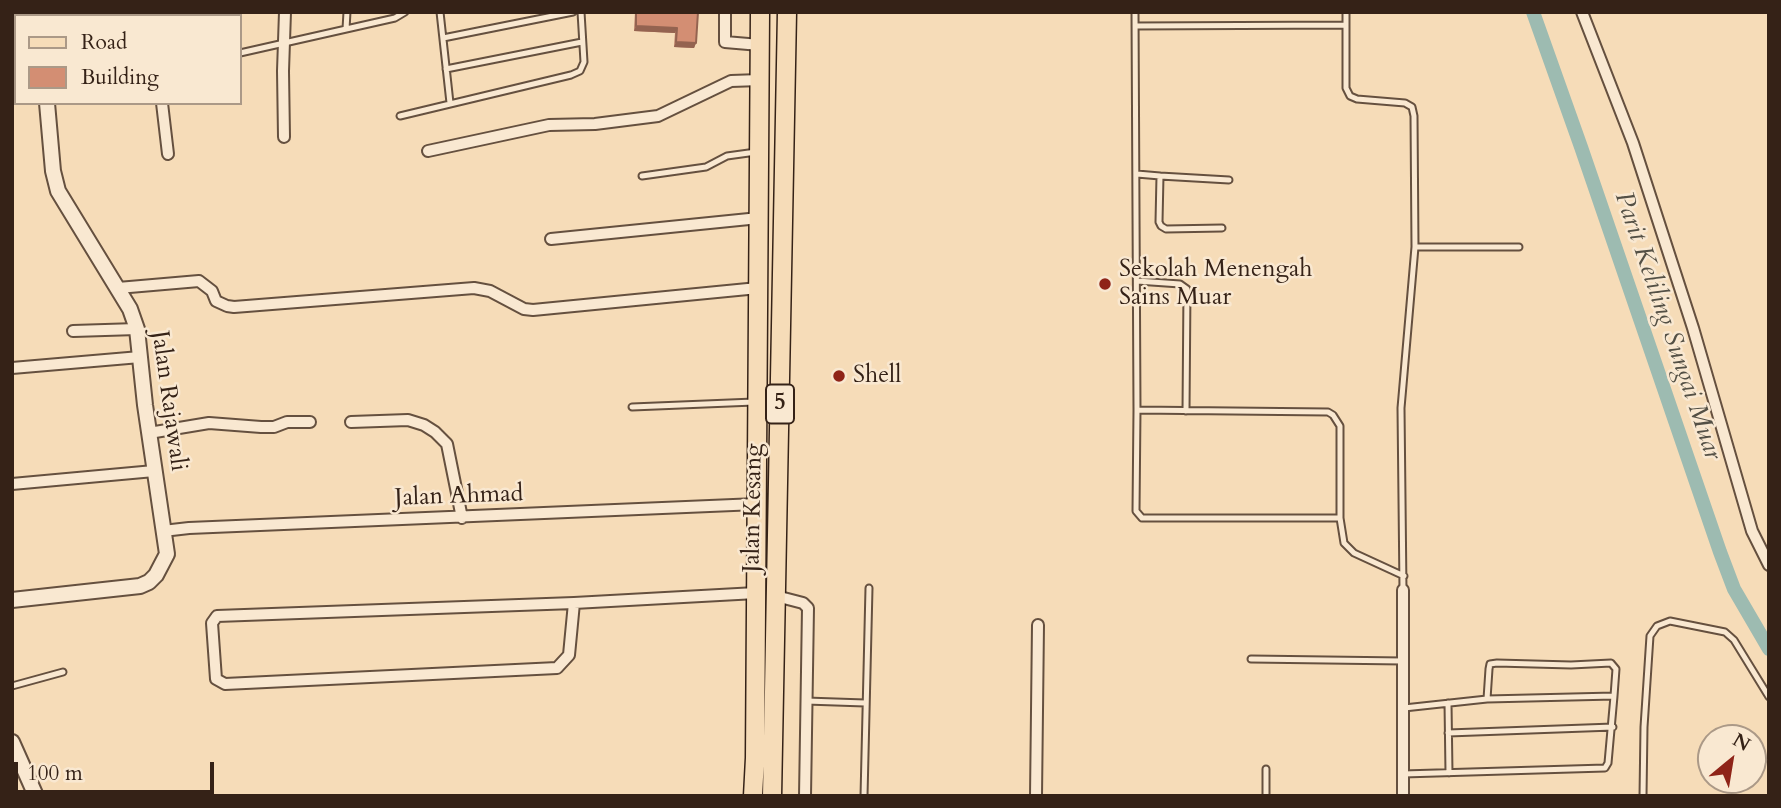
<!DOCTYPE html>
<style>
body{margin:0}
#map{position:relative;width:1781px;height:808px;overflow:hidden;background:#f6dcb8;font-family:Cardo,serif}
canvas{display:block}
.frame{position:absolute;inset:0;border:14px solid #352217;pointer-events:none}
.legend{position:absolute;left:14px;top:14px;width:228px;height:91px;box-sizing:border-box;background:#f9e8d1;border:2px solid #ab9987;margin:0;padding:9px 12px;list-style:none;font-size:21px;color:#352217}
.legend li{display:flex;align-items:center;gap:14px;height:35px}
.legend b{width:35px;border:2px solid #ab9987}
.north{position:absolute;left:1697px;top:724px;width:70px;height:70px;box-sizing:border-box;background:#f9e8d1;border:2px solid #ab9987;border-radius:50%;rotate:30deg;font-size:19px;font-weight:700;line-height:28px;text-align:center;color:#352217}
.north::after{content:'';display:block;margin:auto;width:24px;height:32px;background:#8f2418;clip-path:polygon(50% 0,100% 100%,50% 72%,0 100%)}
.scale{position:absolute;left:14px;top:762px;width:200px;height:32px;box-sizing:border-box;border:4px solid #352217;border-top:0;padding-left:9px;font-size:21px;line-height:24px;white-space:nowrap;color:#352217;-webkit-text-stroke:5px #f9e8d1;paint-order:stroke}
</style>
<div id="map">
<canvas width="1781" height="808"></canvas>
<div class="frame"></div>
<ul class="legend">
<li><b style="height:9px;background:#f6dcb8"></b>Road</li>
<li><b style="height:19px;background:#d38e73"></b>Building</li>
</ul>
<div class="north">N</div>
<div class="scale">100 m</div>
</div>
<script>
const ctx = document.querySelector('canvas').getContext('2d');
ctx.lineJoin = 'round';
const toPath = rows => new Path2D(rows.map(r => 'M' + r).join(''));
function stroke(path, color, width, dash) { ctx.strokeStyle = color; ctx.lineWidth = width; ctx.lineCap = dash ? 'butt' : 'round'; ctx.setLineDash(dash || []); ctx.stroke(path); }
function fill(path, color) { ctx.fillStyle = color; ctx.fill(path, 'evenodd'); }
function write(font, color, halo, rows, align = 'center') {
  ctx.font = font + ' Cardo,serif'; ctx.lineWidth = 5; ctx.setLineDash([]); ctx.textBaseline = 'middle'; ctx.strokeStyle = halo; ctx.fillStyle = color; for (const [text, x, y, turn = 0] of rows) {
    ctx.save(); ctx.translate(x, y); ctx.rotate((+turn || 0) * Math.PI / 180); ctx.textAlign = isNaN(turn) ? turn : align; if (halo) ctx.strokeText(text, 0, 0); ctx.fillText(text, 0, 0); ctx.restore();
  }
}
const canal = toPath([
 [1533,12,1581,147,1720,552,1734,589,1769,649]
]);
const service = toPath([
 [440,12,450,103],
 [1135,12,1137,410,1328,412,1333,415,1340,426,1340,518,1344,543,1354,553,1404,576],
 [1346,12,1346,88,1350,96,1357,99,1405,103,1412,107,1414,116,1415,247,1401,408,1403,590],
 [221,16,221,12],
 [1135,26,1346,25],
 [346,29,347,12],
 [443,38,573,12],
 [240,53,395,18,405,12],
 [446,69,582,42],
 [400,116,571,75,580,71,584,62,581,12],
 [1137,174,1160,176,1159,222,1161,226,1166,229,1222,228],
 [642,176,706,167,727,156,756,152],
 [1160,176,1229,180],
 [1415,247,1519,247],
 [1137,281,1180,284,1187,289,1186,411],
 [632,407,754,402],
 [1137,410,1136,511,1142,518,1340,518],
 [1251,659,1403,661],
 [12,686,63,672],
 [1487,699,1489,669,1490,664,1497,663,1571,665,1611,663,1616,669,1614,696],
 [806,701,865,703],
 [1448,703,1449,773],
 [1448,733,1613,727],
 [1266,769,1266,796],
 [1403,774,1605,768,1608,763,1614,696,1487,699,1404,708],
 [864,796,869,588],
 [1643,796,1644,727,1650,636,1657,626,1670,621,1725,632,1734,640,1769,697]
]);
const minor = toPath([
 [725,12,725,42,760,45],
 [1582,12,1633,143,1693,328,1752,531,1769,565],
 [162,16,162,12],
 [12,92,16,92],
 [162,103,168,154],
 [284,137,283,71,285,12],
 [428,151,549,125,595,124,658,116,731,81,760,80],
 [551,239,759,218],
 [118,288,199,281,212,291,216,301,227,306,234,307,474,288,490,291,524,309,533,310,758,288],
 [73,331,137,329],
 [12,368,140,357],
 [351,422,408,420,424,425,435,432,447,444,462,518],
 [149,433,209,423,261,427,274,427,287,422,310,422],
 [12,484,154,471],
 [163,531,189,528,757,504],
 [776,596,803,603,808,608,805,796],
 [574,603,569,655,557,668,225,684,216,679,212,623,217,616,574,603,756,593],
 [1036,796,1038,625],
 [1403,796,1403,590]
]);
const tertiary = toPath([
 [62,16,62,12],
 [12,600,140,586,149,582,156,575,167,554,145,405,137,329,130,309,58,191,53,171,47,103],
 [12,742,36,796]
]);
const primary = toPath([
 [753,796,755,758,760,12],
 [772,796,787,12]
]);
const wall = toPath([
 [635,12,698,12,696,43,694,48,674,47,675,33,634,31]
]);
const shadedWall = toPath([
 [636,26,677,28,675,33,634,31],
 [676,42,696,43,694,48,674,47]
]);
const building = toPath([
 [636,12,698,12,696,43,676,42,677,28,636,26,636,12]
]);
const markers = [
 [1105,284,7,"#8f2418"],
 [839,376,7,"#8f2418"]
];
const shields = [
 [780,404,28]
];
const shieldNames = [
 ["5",780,404]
];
const poiNames = [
 ["Sekolah Menengah",1119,270],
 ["Sains Muar",1119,298],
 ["Shell",853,376]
];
const streetNames = [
 ["Jalan Rajawali",168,401,82],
 ["Jalan Ahmad",459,497,-2],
 ["Jalan Kesang",754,508,-89]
];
const waterNames = [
 ["Parit Keliling Sungai Muar",1667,326,71]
];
stroke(canal, '#9dbbb1', 14);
stroke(service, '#65503f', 9);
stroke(minor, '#65503f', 14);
stroke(tertiary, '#65503f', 18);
stroke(primary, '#352217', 21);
stroke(service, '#f9e8d1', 5);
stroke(minor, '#f9e8d1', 10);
stroke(tertiary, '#f9e8d1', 14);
stroke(primary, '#f6dcb8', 18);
fill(wall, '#b57a63');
fill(shadedWall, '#946350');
fill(building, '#d38e73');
stroke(building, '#946350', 2);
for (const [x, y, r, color] of markers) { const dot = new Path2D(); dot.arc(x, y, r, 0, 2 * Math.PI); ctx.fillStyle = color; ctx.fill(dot); stroke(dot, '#f9e8d1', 2.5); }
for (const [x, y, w] of shields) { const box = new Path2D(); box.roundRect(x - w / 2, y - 19.5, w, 39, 5); ctx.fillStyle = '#f9e8d1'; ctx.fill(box); stroke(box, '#352217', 2); }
write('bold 23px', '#352217', null, shieldNames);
write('24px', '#352217', '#f9e8d1', poiNames, 'left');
write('24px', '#352217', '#f9e8d1', streetNames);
write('italic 26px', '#545045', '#f9e8d1', waterNames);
</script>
